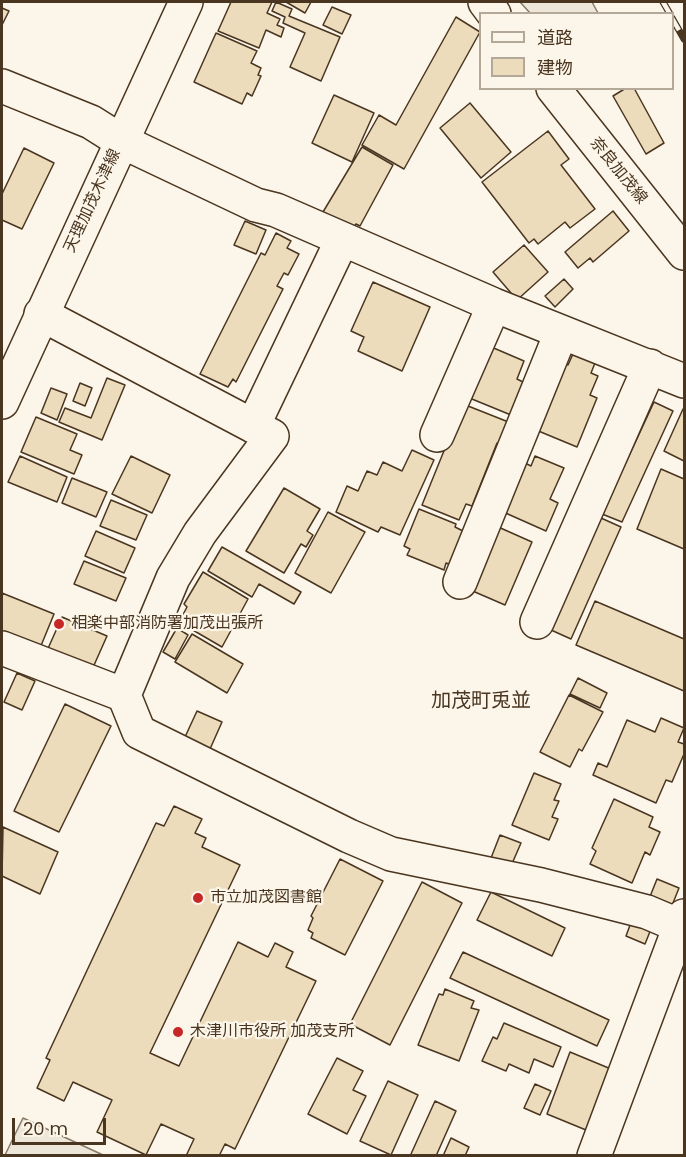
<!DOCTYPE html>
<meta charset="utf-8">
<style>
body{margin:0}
#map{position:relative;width:686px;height:1157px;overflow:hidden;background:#fbf6e9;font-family:Poppins,"Noto Sans JP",sans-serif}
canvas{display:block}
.frame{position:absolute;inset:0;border:3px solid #4a3520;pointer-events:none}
.legend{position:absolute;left:479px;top:12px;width:195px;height:78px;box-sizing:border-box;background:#fbf6e9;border:2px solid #b4a999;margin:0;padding:8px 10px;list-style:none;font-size:18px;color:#4a3520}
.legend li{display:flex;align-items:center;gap:12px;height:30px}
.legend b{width:30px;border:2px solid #b4a999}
.scale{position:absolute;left:12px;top:1118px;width:94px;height:27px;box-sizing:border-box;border:3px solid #4a3520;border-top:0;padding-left:8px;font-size:18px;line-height:21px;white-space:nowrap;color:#4a3520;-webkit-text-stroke:4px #fbf6e9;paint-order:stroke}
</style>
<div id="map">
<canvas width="686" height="1157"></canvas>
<div class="frame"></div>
<ul class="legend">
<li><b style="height:8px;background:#fbf6e9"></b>道路</li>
<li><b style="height:16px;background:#ecdcbc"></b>建物</li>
</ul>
<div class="scale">20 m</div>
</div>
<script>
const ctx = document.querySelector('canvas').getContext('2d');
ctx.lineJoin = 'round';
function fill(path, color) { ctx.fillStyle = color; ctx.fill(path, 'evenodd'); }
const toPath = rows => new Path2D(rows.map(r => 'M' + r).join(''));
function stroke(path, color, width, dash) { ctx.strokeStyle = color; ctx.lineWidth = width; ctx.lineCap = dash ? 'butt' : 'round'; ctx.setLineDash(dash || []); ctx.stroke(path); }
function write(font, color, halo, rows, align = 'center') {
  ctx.font = font + ' Poppins,"Noto Sans JP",sans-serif'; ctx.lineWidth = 4.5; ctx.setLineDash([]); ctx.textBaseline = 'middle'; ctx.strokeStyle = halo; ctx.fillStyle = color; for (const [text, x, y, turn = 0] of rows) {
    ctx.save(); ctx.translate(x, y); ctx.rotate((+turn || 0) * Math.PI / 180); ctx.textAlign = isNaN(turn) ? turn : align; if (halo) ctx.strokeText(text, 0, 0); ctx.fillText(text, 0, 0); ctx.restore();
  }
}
const parking = toPath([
 [520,2,592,2,598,13,530,13,520,2],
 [23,1118,103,1155,5,1155,23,1118]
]);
const building = toPath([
 [231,2,272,2,267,13,280,19,277,25,284,28,281,37,266,30,259,48,218,31,231,2],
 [276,2,292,9,289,16,340,37,321,81,290,67,305,33,283,23,285,17,272,11,276,2],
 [286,2,311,2,305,13,286,2],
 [332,7,351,15,342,34,323,25,332,7],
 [2,8,9,11,2,25,2,8],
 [456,17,480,32,404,169,362,145,379,115,396,125,456,17],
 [216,33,257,51,251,63,261,68,258,75,261,76,252,96,247,93,242,104,194,82,216,33],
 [626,88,634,88,664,143,646,154,613,96,626,88],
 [334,95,374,113,352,162,312,143,334,95],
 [470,103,511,152,481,178,440,128,470,103],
 [548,131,569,159,561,165,595,209,570,228,565,222,538,244,534,239,529,243,482,182,548,131],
 [362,147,393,165,360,226,356,224,353,229,323,212,362,147],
 [24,148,54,163,22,229,2,220,2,194,24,148],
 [613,211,629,231,593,262,590,258,578,268,565,252,613,211],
 [245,221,266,230,256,254,234,245,245,221],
 [276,233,291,241,287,248,299,254,288,275,284,273,277,286,283,289,236,382,233,379,228,387,200,374,261,253,265,255,276,233],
 [524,245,548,272,517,300,493,272,524,245],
 [564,279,573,289,555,307,545,296,564,279],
 [373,282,430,307,402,371,358,351,364,337,351,331,373,282],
 [489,346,524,361,517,379,525,383,511,415,467,397,489,346],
 [573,354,595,363,591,373,598,376,590,395,597,398,577,447,536,430,564,363,568,365,573,354],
 [107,378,125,385,102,440,59,422,65,408,91,418,107,378],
 [80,383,92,388,85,406,73,401,80,383],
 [51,388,67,394,57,420,41,413,51,388],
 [654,402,673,411,622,522,602,514,654,402],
 [463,404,511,423,502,445,497,443,472,506,466,504,459,520,422,505,463,404],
 [683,409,684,410,684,461,664,451,683,409],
 [36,417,77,434,70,450,82,455,74,474,21,452,36,417],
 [412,450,434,460,400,535,381,527,378,532,336,512,347,486,358,491,367,471,377,475,383,462,402,471,412,450],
 [20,456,67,477,57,502,8,482,20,456],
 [131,456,170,475,152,513,112,494,131,456],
 [535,456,564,468,550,499,558,503,546,531,501,511,523,462,531,466,535,456],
 [661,469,684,479,684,549,637,529,661,469],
 [72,478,107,492,96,517,62,503,72,478],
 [284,488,320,509,307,531,313,535,306,547,301,544,284,573,246,551,284,488],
 [111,500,147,515,136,540,100,526,111,500],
 [419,509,456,524,455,527,465,532,451,565,446,563,444,570,407,555,410,549,404,546,419,509],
 [328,512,365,532,331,593,295,573,328,512],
 [601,518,621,527,571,639,551,630,601,518],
 [496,526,532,542,505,605,468,589,496,526],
 [96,531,135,548,124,573,85,556,96,531],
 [222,547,301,592,294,604,259,584,252,597,208,571,222,547],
 [84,561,126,578,116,601,74,584,84,561],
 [203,572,248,599,222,647,179,622,187,607,184,604,203,572],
 [2,593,54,614,38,653,2,638,2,593],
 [595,601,684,639,684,691,576,645,595,601],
 [62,617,107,636,91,672,46,653,62,617],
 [177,628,188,635,175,659,163,652,177,628],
 [192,634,243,664,227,693,175,662,192,634],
 [17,673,35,681,22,710,4,702,17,673],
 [578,678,607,693,600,708,570,694,578,678],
 [569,695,603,712,582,751,579,749,570,767,540,752,569,695],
 [65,704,111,726,59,832,14,811,65,704],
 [197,711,222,722,210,749,185,737,197,711],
 [661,718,684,728,678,742,684,744,684,754,672,782,666,780,656,803,593,775,598,763,607,767,627,720,655,732,661,718],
 [534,773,561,784,554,800,559,801,552,817,558,819,549,840,512,825,534,773],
 [614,799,653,817,649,827,660,832,650,855,645,852,632,883,590,864,596,851,592,848,614,799],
 [174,806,202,819,195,833,206,838,202,847,240,865,150,1053,179,1066,238,942,268,957,275,943,293,952,286,967,316,981,235,1149,225,1144,219,1156,186,1156,194,1139,161,1124,146,1155,97,1132,112,1100,73,1082,64,1101,37,1088,50,1060,46,1058,156,823,164,826,174,806],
 [3,827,58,852,40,894,2,876,3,827],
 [500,835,521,843,511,866,491,858,500,835],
 [340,859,383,881,345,955,311,938,313,933,308,930,313,918,311,916,340,859],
 [657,879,679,888,671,908,649,899,657,879],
 [422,882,462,903,390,1045,350,1024,422,882],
 [491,892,565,928,552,956,477,920,491,892],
 [633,917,653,924,645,944,626,936,633,917],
 [463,952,609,1020,597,1046,450,978,463,952],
 [445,989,474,1001,471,1008,479,1010,459,1061,418,1045,439,994,443,995,445,989],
 [504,1023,561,1047,553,1067,534,1059,529,1073,509,1064,506,1071,482,1061,493,1037,497,1039,504,1023],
 [570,1052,611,1069,586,1130,547,1114,570,1052],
 [337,1058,363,1071,353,1090,366,1096,347,1134,308,1114,337,1058],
 [388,1081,418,1095,391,1155,360,1141,388,1081],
 [535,1084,551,1091,540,1115,524,1108,535,1084],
 [435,1101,456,1111,436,1156,413,1156,411,1154,435,1101],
 [451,1138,469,1147,465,1156,443,1156,451,1138]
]);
const minor = toPath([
 [2,86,91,122,121,141,256,205,276,210,494,305,684,381],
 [41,314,272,436,200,533,173,578,124,695],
 [253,426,342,240],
 [437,435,494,305],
 [460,582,561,333],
 [537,622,650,366],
 [2,648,124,695,139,732,349,836,391,854,541,885,647,912,680,926,684,916],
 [594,1156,680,926,684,928]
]);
const major = toPath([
 [485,2,494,14],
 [553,88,684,253],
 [2,402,186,2]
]);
const rail = toPath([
 [663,2,670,14],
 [672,18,684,39]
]);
const markers = [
 [59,624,6,"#c62828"],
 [198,898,6,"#c62828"],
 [178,1032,6,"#c62828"]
];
const streetNames = [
 ["奈良加茂線",618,171,51],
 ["天理加茂木津線",93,201,-65]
];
const poiNames = [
 ["相楽中部消防署加茂出張所",71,624],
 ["市立加茂図書館",210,898],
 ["木津川市役所 加茂支所",190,1032]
];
const quarterNames = [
 ["加茂町兎並",481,702]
];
fill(parking, '#ede7d9');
stroke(parking, '#887966', 1.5);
fill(building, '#ecdcbc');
stroke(building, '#4a3520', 1.5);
stroke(minor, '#4a3520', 36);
stroke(major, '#4a3520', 36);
stroke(minor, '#fbf6e9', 33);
stroke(major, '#fbf6e9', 33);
stroke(rail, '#4a3520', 7);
stroke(rail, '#fbf6e9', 4.5, [14]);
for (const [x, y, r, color] of markers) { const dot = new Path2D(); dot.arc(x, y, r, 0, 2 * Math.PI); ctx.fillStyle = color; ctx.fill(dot); stroke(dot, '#fbf6e9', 2); }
write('16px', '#4a3520', '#fbf6e9', streetNames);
write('16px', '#4a3520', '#fbf6e9', poiNames, 'left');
write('20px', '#4a3520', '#fbf6e9', quarterNames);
</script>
